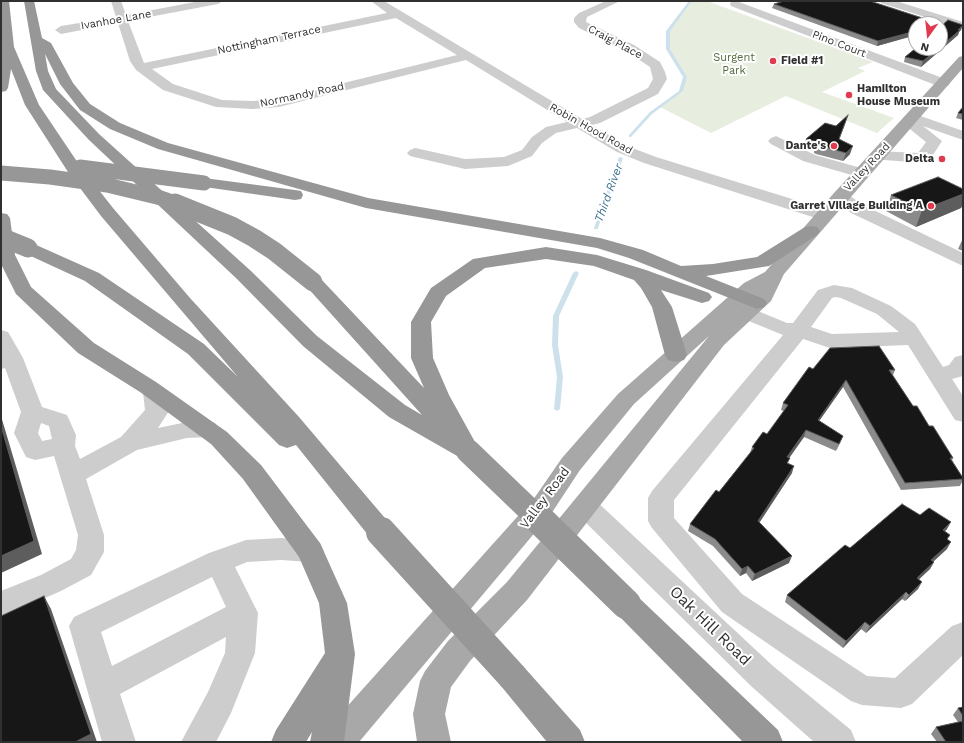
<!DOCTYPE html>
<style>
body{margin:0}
#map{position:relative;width:964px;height:743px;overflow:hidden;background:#fff;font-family:"Work Sans",sans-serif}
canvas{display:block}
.frame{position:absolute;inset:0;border:2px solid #303030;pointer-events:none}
.north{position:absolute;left:908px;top:16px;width:40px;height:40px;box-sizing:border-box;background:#fff;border:1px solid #acacac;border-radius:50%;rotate:195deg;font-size:11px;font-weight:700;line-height:16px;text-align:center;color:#303030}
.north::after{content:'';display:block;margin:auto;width:14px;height:18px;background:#e1394d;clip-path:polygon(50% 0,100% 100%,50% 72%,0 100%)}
</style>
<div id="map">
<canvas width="964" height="743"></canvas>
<div class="frame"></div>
<div class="north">N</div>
</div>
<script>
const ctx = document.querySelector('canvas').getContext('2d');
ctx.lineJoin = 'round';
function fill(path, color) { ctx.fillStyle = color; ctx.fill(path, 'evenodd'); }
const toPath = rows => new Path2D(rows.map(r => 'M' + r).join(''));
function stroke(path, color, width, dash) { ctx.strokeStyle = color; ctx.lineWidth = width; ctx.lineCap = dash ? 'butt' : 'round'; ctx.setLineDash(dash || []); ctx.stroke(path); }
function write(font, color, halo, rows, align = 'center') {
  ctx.font = font + ' "Work Sans",sans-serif'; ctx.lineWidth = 4; ctx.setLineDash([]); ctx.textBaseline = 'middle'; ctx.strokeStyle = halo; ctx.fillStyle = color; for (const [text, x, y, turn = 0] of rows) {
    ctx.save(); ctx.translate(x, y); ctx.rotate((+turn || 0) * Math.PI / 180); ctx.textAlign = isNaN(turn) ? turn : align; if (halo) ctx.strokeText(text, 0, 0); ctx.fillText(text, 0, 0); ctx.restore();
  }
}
const green = toPath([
 [691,1,707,1,873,62,858,68,865,71,822,92,894,118,877,133,786,96,711,133,660,107,681,91,684,77,668,49,668,31]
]);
const stream = toPath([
 [689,1,692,1,670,31,670,49,687,77,683,91,652,114,631,137,629,137,629,135,650,112,679,91,683,77,666,49,666,31,689,1],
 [619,157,623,158,598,228,598,229,594,229,594,228,619,157],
 [576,271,579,273,559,316,558,345,563,377,560,409,557,411,554,409,557,377,552,345,553,316,573,273,576,271]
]);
const minor = toPath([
 [111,1,121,1,126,15,200,1,223,1,218,4,128,21,144,63,387,13,371,1,384,1,582,119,590,117,648,88,653,79,650,67,626,51,579,28,574,22,574,18,579,13,606,1,620,1,587,17,586,22,634,45,660,62,665,72,667,79,658,94,600,123,592,125,627,146,656,157,831,211,834,215,831,219,825,220,819,219,644,163,617,152,577,128,556,133,542,143,532,156,508,166,465,169,410,156,407,153,410,150,415,148,465,159,504,157,522,150,532,137,546,127,567,122,466,60,279,107,253,109,216,107,163,90,136,70,130,61,118,23,61,34,55,30,61,26,116,17,111,1],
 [396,18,457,55,279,99,253,101,222,100,173,84,152,69,396,18],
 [880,1,896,1,963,22,963,29,881,3,880,1],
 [731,2,739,2,948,80,950,83,948,86,943,87,938,86,731,6,730,4,731,2],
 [915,114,963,131,963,140,923,126,942,141,929,161,923,163,872,159,869,156,872,153,877,151,918,153,926,142,901,122,903,119,915,114],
 [776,136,815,155,868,170,870,173,868,176,862,178,803,161,771,144,768,141,771,138,776,136],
 [840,192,846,193,863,205,963,253,963,266,851,213,832,197,834,193,840,192],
 [834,285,852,288,891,306,915,324,943,367,949,365,955,357,963,355,963,376,952,379,963,396,963,422,955,420,908,345,830,348,803,339,674,500,674,518,742,594,867,676,895,678,952,626,963,622,963,655,912,704,901,708,862,705,851,701,722,612,652,528,648,521,648,498,652,491,783,335,739,317,736,313,739,309,746,307,753,309,787,323,793,323,818,290,834,285],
 [835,297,841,298,877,314,899,332,832,334,811,327,832,298,835,297],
 [1,330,8,332,11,337,23,358,42,407,67,415,76,435,75,446,80,459,121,437,145,410,143,392,146,387,154,384,162,387,165,392,169,411,158,428,187,422,207,421,215,423,219,429,215,435,207,437,187,438,137,450,86,479,104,535,104,552,91,575,61,591,1,617,1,591,41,575,71,559,76,550,78,535,54,456,35,460,26,457,14,433,21,412,5,368,1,369,1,330],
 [41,423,49,426,52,439,42,441,38,433,41,423],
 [585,496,594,499,773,666,851,730,856,742,814,742,751,686,576,513,572,506,576,499,585,496],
 [281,538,310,540,320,543,324,551,320,559,310,562,281,560,247,562,235,567,258,613,255,653,231,713,216,742,181,742,208,692,225,653,226,637,120,694,136,742,102,742,69,626,74,617,209,553,246,540,281,538],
 [212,577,226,607,112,666,101,632,212,577]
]);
const major = toPath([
 [963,56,963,68,784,274,771,301,724,345,527,600,470,661,451,687,445,714,451,742,417,742,413,714,420,681,425,671,448,641,507,582,709,336,634,404,580,470,553,511,359,742,321,742,326,730,535,497,562,458,618,394,744,283,765,272,834,193,959,57,963,56],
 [756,293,755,294,712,333,756,293]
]);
const highway = toPath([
 [1,1,9,1,14,47,39,105,80,166,113,208,190,298,299,417,390,524,394,532,390,540,381,543,372,540,296,445,287,448,279,445,188,354,85,281,22,252,19,248,22,244,28,243,34,244,99,273,204,344,238,377,101,216,68,172,25,105,11,69,8,88,6,91,1,92,1,1],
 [24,1,34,1,42,38,51,43,73,83,90,104,120,123,168,143,368,198,600,238,643,250,681,266,713,264,757,257,805,227,811,226,817,227,820,231,817,235,769,266,706,276,764,299,767,303,764,307,757,309,629,258,597,248,366,208,158,149,110,129,80,110,60,84,45,54,48,71,56,89,99,134,251,271,317,336,405,405,422,415,306,286,303,282,306,278,313,276,320,278,424,388,411,358,411,322,431,288,473,259,546,247,597,255,646,270,709,293,712,297,709,301,702,303,661,290,672,307,687,355,684,360,676,362,668,360,665,355,652,307,641,288,634,280,594,266,546,259,485,268,446,296,431,322,433,358,449,395,480,451,477,457,468,460,459,457,389,417,303,346,237,279,89,140,43,90,36,71,24,1],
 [204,178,295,190,301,191,303,195,301,199,295,200,198,186,196,183,198,180,204,178],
 [1,213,7,214,10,218,15,255,31,287,94,343,156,382,227,432,261,465,320,543,347,603,355,654,344,742,310,742,312,732,306,742,271,742,276,730,325,653,319,603,299,557,243,479,211,444,140,392,78,353,16,294,1,264,1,213],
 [626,591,636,595,778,730,783,742,743,742,616,613,612,604,616,595,626,591],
 [512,662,523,666,580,730,585,742,547,742,501,686,496,676,501,666,512,662]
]);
const highwayBridgeFar3 = toPath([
 [80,167,204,183],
 [1,173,50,177,107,185,161,198,178,204]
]);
const highwayBridgeFar2 = toPath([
 [175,203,232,226,254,238,274,251,313,282],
 [1,237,28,248]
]);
const highwayBridgeFar1 = toPath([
 [468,451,542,522]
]);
const highwayBridge = toPath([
 [541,521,626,604],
 [381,532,512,676]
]);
const wall = toPath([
 [774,4,916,24,916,35,877,46,772,8],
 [961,30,959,32,958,35,921,67,904,62,905,57],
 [963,107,963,120,956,118,958,113],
 [848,115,839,139,850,154,843,161,816,154,814,153,814,151,804,148,806,139,836,126],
 [963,189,963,204,961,208,916,227,886,211,891,195],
 [963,238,963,251,958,249],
 [813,369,895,370,893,375,913,406,929,426,953,458,952,460,963,478,963,480,960,486,901,490,843,387,819,421,843,436,836,451,804,437,789,458,788,464,792,473,759,522,789,563,752,581,746,573,740,576,713,546,688,531,690,524,719,492,750,453,752,447,767,434,784,411,781,410,783,403],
 [920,515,947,529,945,531,948,539,947,549,933,562,934,562,930,569,919,579,918,589,905,601,902,599,866,633,861,629,843,648,785,602,787,595,850,548],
 [963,707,963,742,937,742,931,734,936,727,958,722,953,715,958,708]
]);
const shadedWall = toPath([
 [963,25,961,30,959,32,958,35,921,67,923,61,939,48,940,48,940,47],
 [916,31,916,35,877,46,878,41],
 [848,115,845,124,836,148,839,139],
 [853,146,850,154,843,161,846,153],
 [963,194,963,204,961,208,916,227,922,210],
 [846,380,843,387,815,427,818,420],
 [1,416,42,554,1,573],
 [806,430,804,437,785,464,787,457],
 [843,436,840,443,836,451,839,444],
 [794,466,792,473,756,528,758,521],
 [951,522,947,529,939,537,943,530],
 [951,542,947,549,927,567,931,560],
 [792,556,789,563,752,581,755,574],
 [934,562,930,569,913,585,917,578],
 [748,566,746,573,740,576,742,569],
 [922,582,918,589,905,601,909,595],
 [906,592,902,599,866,633,870,626],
 [44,596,51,609,97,742,75,742],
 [865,622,861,629,843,648,846,641]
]);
const building = toPath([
 [784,1,870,1,941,24,916,24,916,31,878,41,774,4,784,1],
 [948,20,963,25,958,30,960,30,940,47,940,27,948,20],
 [916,48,939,48,923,61,905,57,916,48],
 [963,107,963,114,958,113,963,107],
 [848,115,839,139,853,146,846,153,818,145,816,144,818,142,806,139,825,123,836,126,848,115],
 [938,177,963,189,963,194,922,210,891,195,938,177],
 [879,346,895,370,889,370,913,406,917,406,929,426,933,426,953,458,950,458,963,478,963,479,905,483,846,380,818,420,843,436,839,444,806,430,787,457,790,458,787,463,794,466,758,521,792,556,755,574,748,566,742,569,715,539,690,524,716,490,719,492,754,448,752,447,763,432,767,434,788,405,783,403,809,367,813,369,830,348,879,346],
 [1,426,34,541,1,556,1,426],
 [902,504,920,515,929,508,951,522,943,530,950,535,947,539,951,542,931,560,934,562,917,578,922,582,909,595,906,592,870,626,865,622,846,641,787,595,845,545,850,548,902,504],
 [44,596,91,734,75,742,1,742,1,616,44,596],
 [963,707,963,716,958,708,963,707],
 [963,721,963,742,946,742,936,727,963,721]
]);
const markers = [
 [773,61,4,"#e1394d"],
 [849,95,4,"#e1394d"],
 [834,146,4,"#e1394d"],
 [942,159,4,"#e1394d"],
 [931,206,4,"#e1394d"]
];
const farStreetnames = [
 ["Ivanhoe Lane",116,20,-10],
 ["Nottingham Terrace",269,40,-12],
 ["Craig Place",615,42,28],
 ["Pino Court",839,44,21],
 ["Normandy Road",302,95,-12],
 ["Robin Hood Road",591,129,29],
 ["Valley Road",867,167,-47]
];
const farParknames = [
 ["Surgent",734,58],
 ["Park",734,71]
];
const farPoinames = [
 ["Field #1",781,61,"left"],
 ["Hamilton",857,89,"left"],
 ["House Museum",857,102,"left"],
 ["Dante's",826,146],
 ["Delta",934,159],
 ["Garret Village Building A",923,206]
];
const farWaternames = [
 ["Third River",609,193,-70]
];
const streetNames = [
 ["Valley Road",545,498,-53]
];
const nearStreetnames = [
 ["Oak Hill Road",710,626,44]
];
fill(green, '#e7eddf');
fill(stream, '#cce1ec');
fill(minor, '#cdcdcd');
fill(major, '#a8a8a8');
fill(highway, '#979797');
stroke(highwayBridgeFar3, '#979797', 15);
stroke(highwayBridgeFar2, '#979797', 19);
stroke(highwayBridgeFar1, '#979797', 24);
stroke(highwayBridge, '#979797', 30);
fill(wall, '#8b8b8b');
fill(shadedWall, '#5d5d5d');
fill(building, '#171717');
stroke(building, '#5d5d5d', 1);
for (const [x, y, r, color] of markers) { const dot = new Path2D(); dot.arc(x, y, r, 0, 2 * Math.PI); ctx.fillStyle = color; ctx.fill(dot); stroke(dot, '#fff', 1.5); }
write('11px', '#303030', '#fff', farStreetnames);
write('11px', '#556b3e', '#fff', farParknames);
write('bold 11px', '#303030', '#fff', farPoinames, 'right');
write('italic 12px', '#407591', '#fff', farWaternames);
write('13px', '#303030', '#fff', streetNames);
write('16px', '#303030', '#fff', nearStreetnames);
</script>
